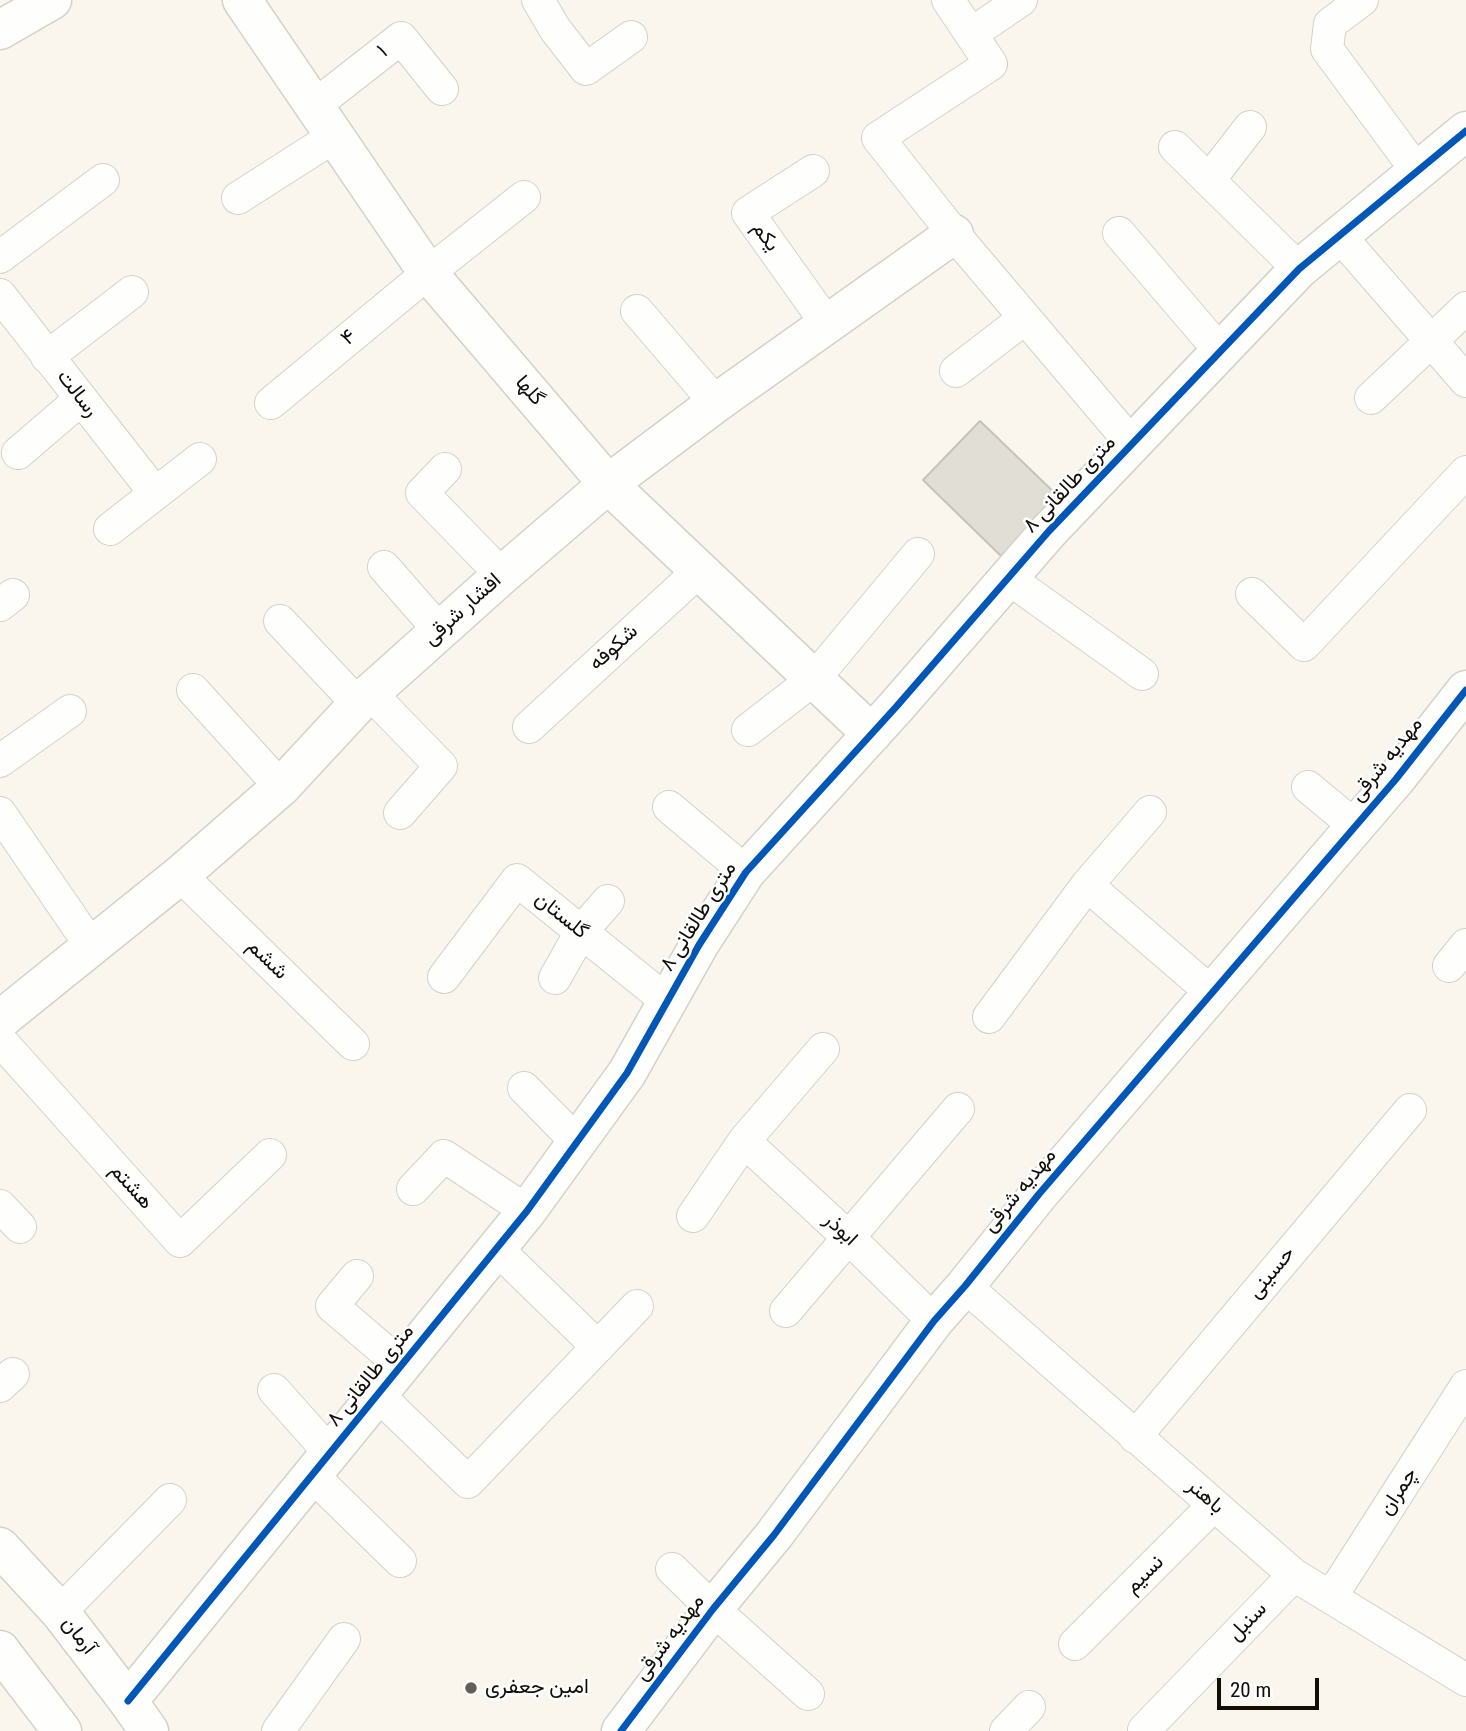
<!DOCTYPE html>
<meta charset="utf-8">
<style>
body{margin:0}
#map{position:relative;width:1466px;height:1731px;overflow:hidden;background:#faf6ed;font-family:"Roboto Condensed",sans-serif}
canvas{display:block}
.scale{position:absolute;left:1217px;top:1678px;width:102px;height:32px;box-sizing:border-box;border:4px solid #110e07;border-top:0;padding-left:9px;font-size:21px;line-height:24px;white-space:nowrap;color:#110e07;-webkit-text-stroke:5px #fff;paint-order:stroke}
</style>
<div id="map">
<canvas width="1466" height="1731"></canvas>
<div class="scale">20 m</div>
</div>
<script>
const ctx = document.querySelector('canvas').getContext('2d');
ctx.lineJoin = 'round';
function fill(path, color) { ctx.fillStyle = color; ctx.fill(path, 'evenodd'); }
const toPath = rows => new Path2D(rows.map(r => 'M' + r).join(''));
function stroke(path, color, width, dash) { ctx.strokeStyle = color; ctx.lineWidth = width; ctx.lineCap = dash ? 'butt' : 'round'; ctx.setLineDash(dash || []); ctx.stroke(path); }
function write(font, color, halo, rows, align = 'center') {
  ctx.font = font + ' "Roboto Condensed",Vazirmatn,sans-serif'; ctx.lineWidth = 5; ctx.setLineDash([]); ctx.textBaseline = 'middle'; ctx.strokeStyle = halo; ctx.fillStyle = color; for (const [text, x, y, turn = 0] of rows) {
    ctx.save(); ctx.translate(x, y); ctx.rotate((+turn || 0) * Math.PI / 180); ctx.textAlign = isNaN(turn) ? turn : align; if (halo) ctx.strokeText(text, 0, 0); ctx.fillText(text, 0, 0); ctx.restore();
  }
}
const building = toPath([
 [980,421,1060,498,1002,557,923,480,980,421]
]);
const minor = toPath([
 [538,0,555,29,586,69,631,37],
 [948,0,991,64,878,138,954,234,1132,444],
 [1362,0,1330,24,1327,49,1417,171],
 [971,34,1021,0],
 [314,106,401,38,442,89],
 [1175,147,1299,269],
 [813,171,748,213,827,324],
 [1209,180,1250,127],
 [238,198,335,136],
 [1119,233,1220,351],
 [1339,235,1466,381],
 [0,257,103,180],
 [0,295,155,493],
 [637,311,716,403],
 [47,357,132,292],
 [956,371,1025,318],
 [1371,398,1466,308],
 [271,403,428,273,524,197],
 [18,453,81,399],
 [445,469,422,493,502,575],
 [110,529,200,459],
 [384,567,440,631],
 [1008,578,1142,674],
 [1252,594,1304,645,1466,472],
 [0,605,13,595],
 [280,621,358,704],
 [193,690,281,787],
 [371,694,441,766,400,813],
 [529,727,700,570],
 [748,730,814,679,918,554],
 [0,761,70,711],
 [1308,787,1355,826],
 [669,807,746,872],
 [0,813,91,946],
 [180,875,353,1044],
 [1087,885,1212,993],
 [1449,966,1466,945],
 [444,977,517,880,667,1001],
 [555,978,581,932,608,901],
 [989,1017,1087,885,1150,812],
 [0,1040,180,1241,270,1155],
 [524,1088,577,1142],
 [744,1141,848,1237,934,1321],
 [413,1189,444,1156,527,1211],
 [0,1206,20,1227],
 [693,1216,744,1141,823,1049],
 [497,1249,598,1347],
 [357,1276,332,1306,401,1365],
 [965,1286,1294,1575,1466,1680],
 [786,1311,958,1109],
 [0,1386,13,1374],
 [274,1390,330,1453],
 [378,1395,468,1482,637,1306],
 [1135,1437,1410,1110],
 [312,1475,400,1561],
 [672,1569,713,1609,808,1694],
 [1331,1597,1466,1386],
 [60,1612,170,1500],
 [1075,1644,1214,1505],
 [1144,1730,1294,1575],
 [278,1731,344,1639],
 [1006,1731,1029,1707]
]);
const tertiary = toPath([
 [242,0,428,273,608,484,872,734],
 [0,1020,180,875,281,787,358,704,502,575,608,484,716,403,954,234],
 [128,1701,527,1211,627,1073,699,945,746,872,896,707,1049,531,1299,269,1466,131],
 [621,1731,713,1609,774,1535,934,1321,965,1286,1039,1194,1396,779,1466,690]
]);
const secondary = toPath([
 [0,30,52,0],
 [0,1547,60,1612,128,1701,149,1731],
 [0,1650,62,1731]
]);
const cycleway = toPath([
 [128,1701,527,1211,627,1073,699,945,746,872,896,707,1049,531,1299,269,1466,131],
 [621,1731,713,1609,774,1535,934,1321,965,1286,1039,1194,1396,779,1466,690]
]);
const markers = [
 [471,1688,7,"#635f58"]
];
const streetNames = [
 ["۱",383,52,-38],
 ["یکم",765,237,54],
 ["۴",349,338,-40],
 ["گلها",529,391,49],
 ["رسالت",77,394,52],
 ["۸ متری طالقانی",1070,485,-47],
 ["افشار شرقی",463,610,-42],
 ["شکوفه",614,648,-42],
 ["مهدیه شرقی",1387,760,-51],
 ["گلستان",561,916,39],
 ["۸ متری طالقانی",699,917,-58],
 ["ششم",267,960,44],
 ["هشتم",131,1187,48],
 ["مهدیه شرقی",1020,1191,-50],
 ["ابوذر",840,1230,43],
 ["حسینی",1272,1273,-50],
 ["۸ متری طالقانی",371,1376,-51],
 ["چمران",1399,1492,-57],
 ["باهنر",1205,1497,41],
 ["نسیم",1145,1575,-45],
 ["سنبل",1248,1622,-46],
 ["آرمان",78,1636,52],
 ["مهدیه شرقی",670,1638,-53]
];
const poiNames = [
 ["امین جعفری",485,1688]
];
fill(building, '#e1ded6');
stroke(building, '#c6c3bb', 2);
stroke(minor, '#d5d1c9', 34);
stroke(tertiary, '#d5d1c9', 41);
stroke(secondary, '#d5d1c9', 41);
stroke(minor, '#fefefc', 32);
stroke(tertiary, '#fefefc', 38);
stroke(secondary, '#fefefc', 38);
stroke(cycleway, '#0057b8', 7);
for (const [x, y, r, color] of markers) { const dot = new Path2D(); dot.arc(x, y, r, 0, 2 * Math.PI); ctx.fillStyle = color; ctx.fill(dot); stroke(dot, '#fff', 2.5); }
write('21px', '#110e07', '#fff', streetNames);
write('21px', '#110e07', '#fff', poiNames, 'left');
</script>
